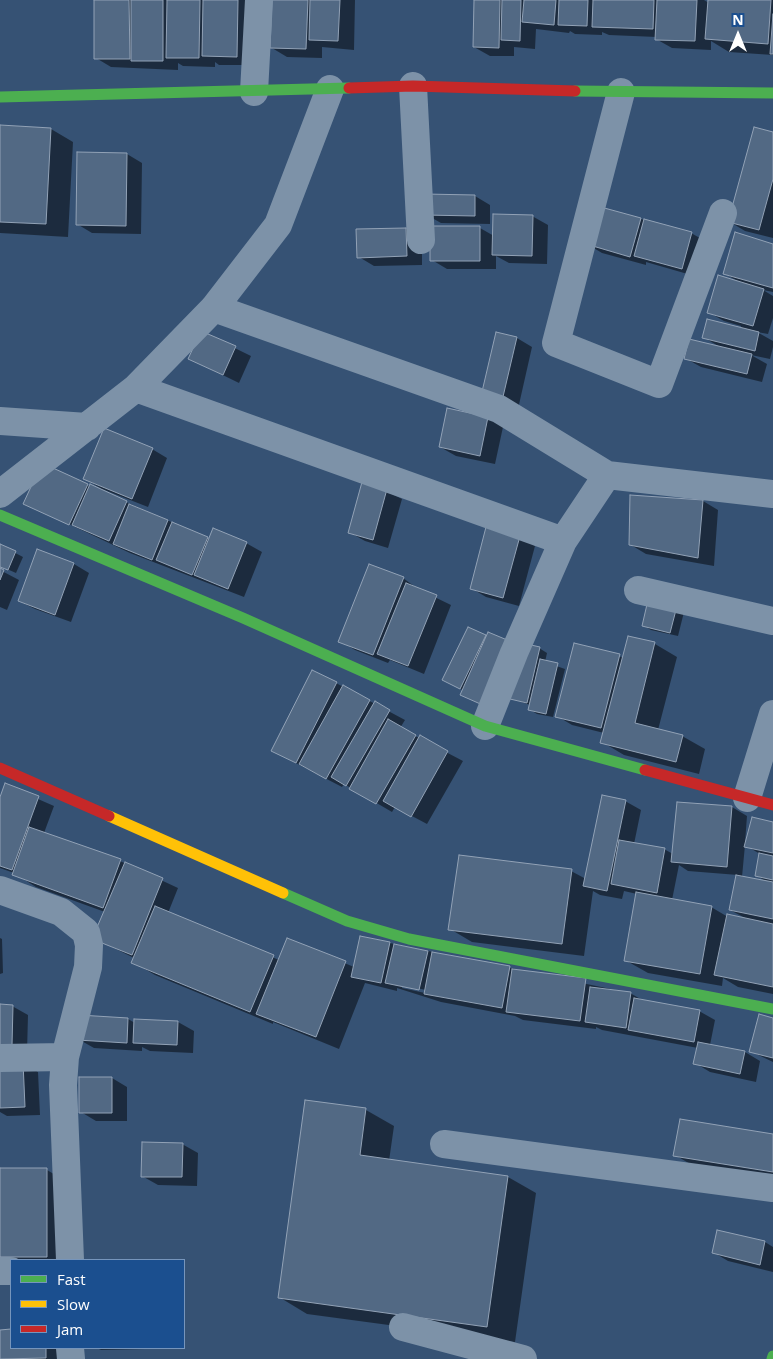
<!DOCTYPE html>
<style>
body{margin:0}
#map{position:relative;width:773px;height:1359px;overflow:hidden;background:#365274;font-family:"Open Sans",sans-serif}
canvas{display:block}
.legend{position:absolute;left:10px;top:1259px;width:175px;height:90px;box-sizing:border-box;background:#1b4f8f;border:1px solid #7695bc;margin:0;padding:6px 9px;list-style:none;font-size:15px;color:#fff}
.legend li{display:flex;align-items:center;gap:10px;height:25px}
.legend b{width:25px;border:1px solid #7695bc}
.north{position:absolute;left:713px;top:10px;width:50px;height:50px;-webkit-text-stroke:4px #1b4f8f;paint-order:stroke;rotate:0deg;font-size:14px;font-weight:700;line-height:20px;text-align:center;color:#fff}
.north::after{content:'';display:block;margin:auto;width:18px;height:22px;background:#fff;clip-path:polygon(50% 0,100% 100%,50% 72%,0 100%)}
</style>
<div id="map">
<canvas width="773" height="1359"></canvas>
<ul class="legend">
<li><b style="height:6px;background:#4caf50"></b>Fast</li>
<li><b style="height:6px;background:#ffc107"></b>Slow</li>
<li><b style="height:6px;background:#c62828"></b>Jam</li>
</ul>
<div class="north">N</div>
</div>
<script>
const ctx = document.querySelector('canvas').getContext('2d');
ctx.lineJoin = 'round';
function fill(path, color) { ctx.fillStyle = color; ctx.fill(path, 'evenodd'); }
const toPath = rows => new Path2D(rows.map(r => 'M' + r).join(''));
function stroke(path, color, width, dash) { ctx.strokeStyle = color; ctx.lineWidth = width; ctx.lineCap = dash ? 'butt' : 'round'; ctx.setLineDash(dash || []); ctx.stroke(path); }
const shadow = toPath([
 [95,0,253,0,252,65,219,65,215,62,215,67,183,66,178,63,178,70,111,67,96,58],
 [273,0,355,0,354,50,322,47,322,58,287,57,272,48],
 [475,0,704,0,709,3,709,0,773,0,773,55,729,52,711,41,711,50,672,48,656,39,657,37,609,35,602,32,602,35,575,34,570,31,569,33,536,29,535,49,514,47,514,56,490,56,474,47],
 [0,127,51,129,73,142,68,237,0,233],
 [773,133,773,238,745,231,730,222],
 [127,154,142,163,141,234,92,233,77,224],
 [475,196,490,205,490,224,441,223,425,214],
 [598,207,691,233,707,242,698,277,646,262,646,265,602,253,587,244],
 [532,216,548,225,547,264,509,263,496,256,496,269,447,269,432,260,432,227,480,228,494,236],
 [406,229,422,238,422,265,374,266,359,257,358,230],
 [773,245,773,292,763,290,773,296,773,318,768,334,757,332,773,341,773,347,770,359,751,355,767,364,762,382,701,367,685,358,720,347,703,337,741,328,741,326,724,321,708,312,739,282,724,273],
 [202,332,251,356,239,383,190,359],
 [497,334,517,338,532,347,518,409,482,395],
 [487,418,503,427,495,464,456,456,440,447],
 [152,449,167,458,148,507,102,489,85,479],
 [87,485,210,539,246,543,262,552,244,597,130,553,25,503],
 [386,491,402,499,388,548,365,541,349,532],
 [703,501,718,510,714,566,646,554,631,545],
 [519,537,535,546,519,606,486,597,471,588],
 [0,545,23,557,16,573,0,566],
 [74,564,89,573,71,622,35,609,19,601],
 [0,570,19,580,7,610,0,607],
 [403,578,418,589,451,605,424,674,390,660,388,663,355,650,340,641],
 [649,601,684,612,678,636,651,630,643,625],
 [468,628,487,637,539,648,547,653,545,662,565,669,553,717,537,714,529,709,530,705,511,698,501,714,462,694,464,691,459,688],
 [628,637,655,644,677,657,658,730,682,736,705,749,699,774,624,755,602,742,604,733,572,725,557,716,619,656,623,658],
 [336,683,405,720,400,728,463,761,427,824,395,807,392,812,344,784,342,787,273,751],
 [6,785,54,806,44,833,120,861,178,888,168,913,279,960,287,939,354,967,361,937,630,993,644,1001,699,1011,715,1020,710,1045,745,1052,760,1061,756,1082,710,1072,695,1063,698,1048,602,1030,596,1027,596,1029,523,1020,515,1016,441,1002,397,988,397,991,365,983,339,1049,273,1022,273,1024,155,975,133,962,134,958,94,938,105,912,36,887,14,873,0,868,0,800],
 [402,985,426,990,425,993,402,988],
 [625,801,641,810,634,844,664,849,673,854,732,807,747,816,745,843,773,823,773,994,738,987,723,978,722,986,648,973,625,960,637,894,624,891,622,899,600,895,593,891,584,956,472,942,450,929,571,871,586,879],
 [745,845,760,854,756,875,767,882,742,877],
 [679,865,688,871,738,875,730,910,747,919,728,917,711,907,672,900],
 [0,938,2,939,3,973,0,974],
 [0,1006,12,1006,28,1015,27,1053,0,1053],
 [128,1019,135,1023,178,1022,194,1031,193,1053,150,1051,142,1047,142,1051,94,1048,78,1039],
 [773,1019,773,1062,750,1051],
 [23,1063,38,1072,40,1115,7,1116,0,1112,0,1064],
 [112,1078,127,1087,127,1121,96,1121,81,1112],
 [306,1101,366,1110,394,1126,389,1161,508,1177,536,1193,515,1342,307,1314,279,1297],
 [773,1136,773,1181,697,1168,675,1155],
 [182,1144,198,1153,197,1186,158,1185,142,1176],
 [0,1170,47,1170,69,1183,69,1260,11,1260,0,1269],
 [765,1242,773,1247,773,1272,728,1261,713,1252],
 [11,1330,11,1348,60,1348,61,1359,0,1359,0,1331],
 [97,1348,145,1348,145,1349,101,1350]
]);
const building = toPath([
 [94,0,129,0,130,59,94,59,94,0],
 [131,0,163,0,163,61,131,61,131,0],
 [167,0,200,0,199,58,166,58,167,0],
 [203,0,238,0,237,57,202,56,203,0],
 [272,0,308,0,306,49,270,48,272,0],
 [310,0,340,0,338,41,309,40,310,0],
 [474,0,500,0,499,48,473,47,474,0],
 [502,0,521,0,520,41,501,40,502,0],
 [524,0,556,0,554,25,522,22,524,0],
 [559,0,588,0,587,26,558,25,559,0],
 [593,0,654,0,653,29,592,27,593,0],
 [657,0,697,0,695,41,655,40,657,0],
 [708,0,771,0,768,44,705,39,708,0],
 [773,14,773,54,770,54,773,14],
 [0,125,51,128,46,224,0,222,0,125],
 [754,127,773,132,773,179,759,230,728,222,754,127],
 [77,152,127,153,126,226,76,225,77,152],
 [424,194,475,195,475,216,424,215,424,194],
 [597,206,641,218,630,257,586,244,597,206],
 [493,214,533,215,532,256,492,255,493,214],
 [644,219,692,232,682,269,634,256,644,219],
 [430,226,480,226,480,261,430,261,430,226],
 [406,228,407,256,357,258,356,229,406,228],
 [735,232,773,244,773,288,723,274,735,232],
 [718,275,764,289,753,326,707,313,718,275],
 [707,319,759,332,755,351,702,338,707,319],
 [201,331,236,346,223,375,188,359,201,331],
 [496,332,517,337,502,401,481,396,496,332],
 [689,339,752,354,747,374,684,359,689,339],
 [447,408,488,417,480,456,439,447,447,408],
 [104,428,153,448,132,499,83,479,104,428],
 [42,463,88,484,69,525,23,504,42,463],
 [362,482,387,489,373,540,348,533,362,482],
 [90,484,127,501,109,541,72,525,90,484],
 [630,495,703,500,698,558,629,545,630,495],
 [129,504,168,520,152,560,113,544,129,504],
 [172,522,208,537,192,575,156,560,172,522],
 [486,527,520,536,503,598,470,589,486,527],
 [213,528,247,542,228,589,194,575,213,528],
 [0,544,16,551,8,570,0,567,0,544],
 [37,549,74,563,55,615,18,601,37,549],
 [369,564,404,577,373,655,338,642,369,564],
 [0,568,4,570,0,580,0,568],
 [406,583,437,595,408,666,377,654,406,583],
 [648,600,677,606,670,633,642,626,648,600],
 [468,627,486,635,460,689,442,680,468,627],
 [488,632,512,642,485,706,460,695,488,632],
 [628,636,655,642,635,723,683,735,676,762,600,743,628,636],
 [522,643,540,647,527,703,510,699,522,643],
 [574,643,620,654,601,728,555,717,574,643],
 [540,659,558,663,546,714,528,710,540,659],
 [312,670,337,682,296,763,271,751,312,670],
 [343,685,370,700,326,779,299,764,343,685],
 [375,701,390,710,346,786,331,777,375,701],
 [388,719,416,735,376,804,349,789,388,719],
 [420,735,448,751,411,817,383,801,420,735],
 [5,783,39,796,12,870,0,866,0,797,5,783],
 [602,795,626,800,607,891,583,886,602,795],
 [677,802,732,806,727,867,671,862,677,802],
 [752,817,773,822,773,853,744,847,752,817],
 [29,827,121,859,103,908,12,875,29,827],
 [619,840,665,848,657,893,611,884,619,840],
 [759,853,773,856,773,880,755,876,759,853],
 [459,855,572,869,562,944,448,930,459,855],
 [125,862,163,878,132,955,92,939,125,862],
 [736,875,773,882,773,919,729,910,736,875],
 [636,892,712,906,700,974,624,961,636,892],
 [155,906,274,955,250,1012,131,963,155,906],
 [727,914,773,924,773,987,714,975,727,914],
 [360,936,390,942,381,983,351,977,360,936],
 [287,938,346,961,316,1037,256,1014,287,938],
 [394,944,428,951,419,990,385,983,394,944],
 [432,952,510,966,502,1008,424,994,432,952],
 [512,969,586,978,580,1021,506,1012,512,969],
 [590,987,631,992,626,1028,585,1022,590,987],
 [634,998,700,1010,694,1042,628,1030,634,998],
 [0,1004,13,1005,12,1045,0,1045,0,1004],
 [759,1014,773,1018,773,1058,749,1052,759,1014],
 [79,1015,128,1018,127,1043,77,1040,79,1015],
 [134,1019,178,1021,177,1045,133,1043,134,1019],
 [698,1042,745,1051,740,1074,693,1064,698,1042],
 [0,1062,23,1062,25,1107,0,1108,0,1062],
 [79,1077,112,1077,112,1113,79,1113,79,1077],
 [305,1100,366,1108,360,1155,508,1176,487,1327,278,1298,305,1100],
 [680,1119,773,1134,773,1172,673,1156,680,1119],
 [142,1142,183,1143,182,1177,141,1177,142,1142],
 [0,1168,47,1168,47,1257,0,1257,0,1168],
 [717,1230,765,1241,760,1265,712,1253,717,1230],
 [11,1329,11,1348,46,1348,46,1358,0,1359,0,1330,11,1329]
]);
const street = toPath([
 [413,86,421,240],
 [254,92,259,0],
 [621,92,556,343,659,384,723,213],
 [214,308,499,409,607,475,773,494],
 [136,388,563,541],
 [0,421,87,427],
 [0,494,136,388,214,308,278,225,330,89],
 [638,590,773,621],
 [485,726,514,653,563,541,607,475],
 [747,798,773,714],
 [0,890,61,912,86,932,89,945,88,967,65,1057,63,1085,70,1260],
 [0,1058,65,1057],
 [444,1144,773,1188],
 [0,1271,11,1271],
 [403,1327,523,1359],
 [70,1348,71,1359]
]);
const fast = toPath([
 [575,91,773,93],
 [0,97,349,88],
 [0,515,243,618,485,726,645,770],
 [283,893,347,921,409,939,773,1009],
 [772,1359,773,1356]
]);
const slow = toPath([
 [109,816,283,893]
]);
const jam = toPath([
 [349,88,413,86,575,91],
 [0,768,109,816],
 [645,770,773,805]
]);
fill(shadow, '#0007');
fill(building, '#526984');
stroke(building, '#92a2b6', 1);
stroke(street, '#7d92a8', 28);
stroke(fast, '#4caf50', 11);
stroke(slow, '#ffc107', 11);
stroke(jam, '#c62828', 11);
</script>
